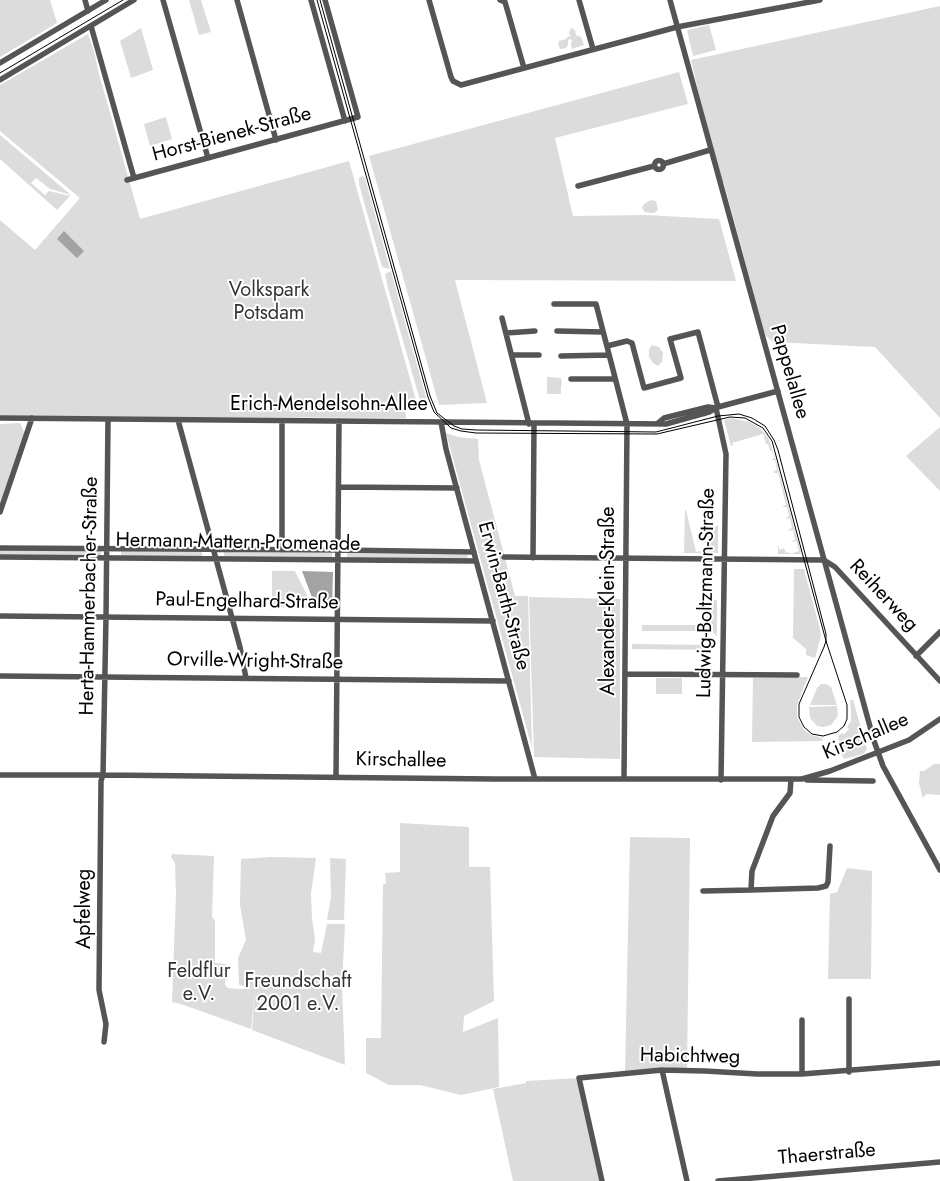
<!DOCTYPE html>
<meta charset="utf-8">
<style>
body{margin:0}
canvas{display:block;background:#fff}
</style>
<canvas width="940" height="1181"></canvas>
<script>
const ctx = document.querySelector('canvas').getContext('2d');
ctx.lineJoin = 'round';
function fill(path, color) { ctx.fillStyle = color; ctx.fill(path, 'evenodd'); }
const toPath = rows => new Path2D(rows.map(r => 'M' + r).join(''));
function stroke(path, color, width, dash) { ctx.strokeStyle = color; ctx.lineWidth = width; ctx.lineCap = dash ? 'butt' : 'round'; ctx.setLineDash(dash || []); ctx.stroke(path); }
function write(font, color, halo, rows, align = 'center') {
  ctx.font = font + ' Jost,sans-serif'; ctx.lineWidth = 4; ctx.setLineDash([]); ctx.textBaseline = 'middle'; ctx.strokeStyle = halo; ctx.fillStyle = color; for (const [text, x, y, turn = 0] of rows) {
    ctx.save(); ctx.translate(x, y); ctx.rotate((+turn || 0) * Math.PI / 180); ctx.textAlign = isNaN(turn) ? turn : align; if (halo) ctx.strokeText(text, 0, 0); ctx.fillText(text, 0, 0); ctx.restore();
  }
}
const green = toPath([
 [0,0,50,0,57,23,0,57],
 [189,0,201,0,211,32,199,35],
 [940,6,940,418,875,347,773,342,765,335,766,334,764,332,724,183,719,183,691,60],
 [709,25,716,50,693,56,687,30],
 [141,28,153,70,131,78,120,41],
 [571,28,575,30,576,35,581,37,584,45,572,49,571,45,572,40,570,39,568,40,568,45,566,48,560,49,558,44,559,41,566,39,568,36,571,37,569,33],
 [88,34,94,51,98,70,140,219,349,161,417,404,405,405,406,418,0,416,0,220,35,250,80,198,0,131,0,85],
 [679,72,688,104,555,138,573,216,646,215,719,219,736,281,455,280,487,403,439,405,369,156],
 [166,117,172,139,150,146,144,124],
 [0,135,71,195,50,189,36,178,31,183,45,195,49,191,70,196,57,210,0,159],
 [362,176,365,178,390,269,382,267,359,184,359,178],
 [651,200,656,201,658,210,654,213,645,212,642,208,644,204],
 [391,271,408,333,428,404,421,404,388,288,385,274],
 [652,345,659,347,663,353,662,362,658,366,653,363,649,357,649,349],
 [547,377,561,378,562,385,561,385,561,394,547,394],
 [731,418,750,422,761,429,768,437,776,461,801,552,800,554,778,554,778,545,780,550,784,548,786,553,789,552,790,554,799,551,796,541,792,542,792,541,795,540,793,530,789,531,789,529,792,528,790,518,786,519,786,518,789,516,787,507,783,507,783,506,786,505,778,473,774,473,774,471,777,470,775,460,771,460,774,458,772,451,770,451,768,444,766,444,763,434,732,443,733,446,731,446,724,420],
 [20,423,24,432,0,503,0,424],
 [940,427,940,491,906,456],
 [446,433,458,437,478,439,479,460,515,596,528,596,532,748],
 [685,510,686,510,696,552,700,551,701,553,684,553],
 [718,525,718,553,707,553,703,536],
 [0,550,101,551,101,556,0,555],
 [121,551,202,552,202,557,121,556],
 [224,552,332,553,332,558,224,557],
 [347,553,467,555,468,559,347,558],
 [794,569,804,569,819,625,821,636,815,658,806,655,806,649,793,638],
 [272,571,295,571,313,608,272,607],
 [529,597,620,599,620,759,534,757],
 [707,600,717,600,717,636,709,629,707,623],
 [642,625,702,625,702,631,642,631],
 [632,644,633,644,712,645,712,650,632,649],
 [808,677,797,705,797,717,805,731,812,735,822,738,823,741,752,742,753,678],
 [656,678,682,678,682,694,656,694],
 [821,684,826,684,831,687,837,705,810,705,817,688],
 [850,700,853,700,867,749,863,754,844,759,840,752,838,736,842,733,844,734,849,729,847,727,851,721,851,710],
 [837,706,838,716,831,725,823,727,817,726,810,718,809,707],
 [934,764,940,764,940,795,926,794,923,798,924,803,919,783,920,771,924,771],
 [400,823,469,827,469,867,490,867,494,1001,464,1016,463,1032,498,1018,499,1087,461,1095,420,1085,389,1085,366,1073,366,1038,381,1038,383,884,386,884,385,873,400,872],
 [630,837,690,838,687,1070,625,1072],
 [172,854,214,856,212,917,215,921,215,963,226,964,225,985,228,988,239,989,253,989,239,985,238,958,246,940,240,905,241,859,272,857,316,858,311,893,312,919,315,939,313,952,321,953,327,924,345,924,342,986,345,1065,252,1030,255,989,251,1029,181,1004,172,1002,176,894,175,863,171,857],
 [330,858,346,859,344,920,327,920,331,897],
 [847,868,872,871,871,979,828,979,830,894,837,892],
 [579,1078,602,1181,513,1181,493,1089,526,1083,526,1081]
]);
const water = toPath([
 [64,231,84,251,77,258,57,239],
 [302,571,333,572,332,608,316,608]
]);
const minor = toPath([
 [85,0,88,11],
 [163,0,208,158],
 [237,0,276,140],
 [311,0,345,121],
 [429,0,451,77,453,81,461,85,677,27,820,0],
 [500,0,505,2,524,68],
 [579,0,593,49],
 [670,0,874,741,883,766,940,870],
 [91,26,134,178],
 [0,63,106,0],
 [0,80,134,0],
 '654.5 165a4.5 4.5 0 1 1 9 0a4.5 4.5 0 1 1-9 0Z',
 [663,164,710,150],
 [127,180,358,117,325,0],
 [578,186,654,166],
 [554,304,596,304,627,424,624,779],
 [502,318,529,424],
 [557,331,603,332],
 [506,333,535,331],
 [607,346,627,341,632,343,644,388,681,378,670,339,698,332,718,407],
 [512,355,539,355],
 [561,356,609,355],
 [571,379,615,379],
 [716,408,726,454,721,780],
 [0,418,666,424,709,412,718,407,778,391],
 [178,420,240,647,246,678],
 [441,422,446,449,535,779],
 [658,423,664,418,708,407,716,408],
 [339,487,457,488],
 [0,512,32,418],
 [0,548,338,550,474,552],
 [282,550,282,421],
 [0,557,476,561],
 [504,557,824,560],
 [533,558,534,424],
 [824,560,835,567,940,681],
 [0,616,493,621],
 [916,656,940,632],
 [625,674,797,675],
 [0,676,509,681],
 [0,775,103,775,494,779,802,779,830,771,909,740,940,719],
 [336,777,339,421],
 [807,780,873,781],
 [751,890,818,888,826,886,828,882,830,846],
 [703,891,751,890,752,871,773,816,790,793,791,779],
 [104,1042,106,1024,99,990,101,781,103,775,106,617,108,419],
 [662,1070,687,1181],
 [849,1072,849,999],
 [802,1074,802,1020],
 [602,1181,579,1078,662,1070,705,1071,757,1074,802,1074,940,1063],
 [718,1181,940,1162]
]);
const tram = toPath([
 [317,0,428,397,434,412,451,428,461,431,476,433,657,434,730,417,745,418,763,428,772,441,826,641,847,705,847,719,844,726,837,732,823,736,812,734,804,727,799,717,799,704,824,647,826,641,826,634,778,450,774,440,765,426,752,418,739,414,718,416,656,432,476,430,462,429,454,426,437,413,430,396,320,0],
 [0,73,123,0]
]);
const streetNames = [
 ["Horst-Bienek-Straße",232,135,-15],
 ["Pappelallee",789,372,74],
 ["Erich-Mendelsohn-Allee",329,405],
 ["Hermann-Mattern-Promenade",238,543,1],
 ["Ludwig-Boltzmann-Straße",707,593,-89],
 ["Herta-Hammerbacher-Straße",90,596,-89],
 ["Erwin-Barth-Straße",503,596,75],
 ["Reiherweg",883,596,47],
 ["Alexander-Klein-Straße",609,601,-90],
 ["Paul-Engelhard-Straße",247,602,1],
 ["Orville-Wright-Straße",255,662,1],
 ["Kirschallee",866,737,-23],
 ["Kirschallee",401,761,1],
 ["Apfelweg",85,909,-90],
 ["Habichtweg",690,1057,1],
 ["Thaerstraße",827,1155,-5]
];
const parkNames = [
 ["Volkspark",269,291],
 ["Potsdam",269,314],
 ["Feldflur",199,972],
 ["e.V.",199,995],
 ["Freundschaft",298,982],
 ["2001 e.V.",298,1005]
];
fill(green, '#dcdcdc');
fill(water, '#a3a3a3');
stroke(minor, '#555', 5.5);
stroke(tram, '#000', 1);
write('20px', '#000', '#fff', streetNames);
write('20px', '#333', '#fff', parkNames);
</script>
